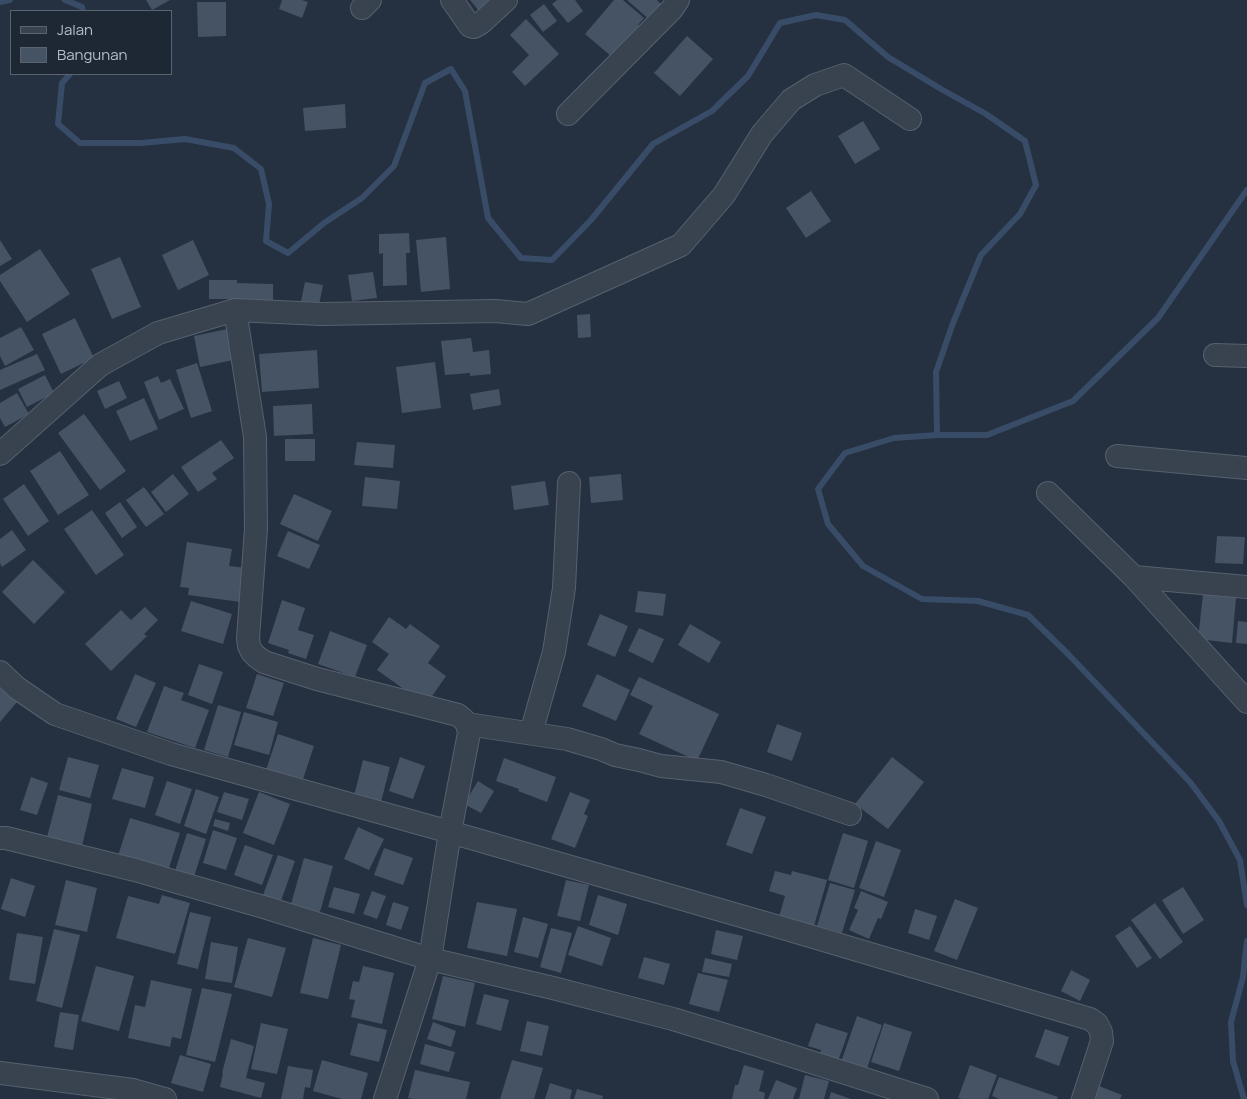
<!DOCTYPE html>
<style>
body{margin:0}
#map{position:relative;width:1247px;height:1099px;overflow:hidden;background:#253140;font-family:Manrope,sans-serif}
canvas{display:block}
.legend{position:absolute;left:10px;top:10px;width:162px;height:65px;box-sizing:border-box;background:#1e2835;border:1px solid #5a6471;margin:0;padding:6px 9px;list-style:none;font-size:15px;color:#b5becb}
.legend li{display:flex;align-items:center;gap:10px;height:25px}
.legend b{width:25px;border:1px solid #5a6471}
</style>
<div id="map">
<canvas width="1247" height="1099"></canvas>
<ul class="legend">
<li><b style="height:6px;background:#394350"></b>Jalan</li>
<li><b style="height:14px;background:#455365"></b>Bangunan</li>
</ul>
</div>
<script>
const ctx = document.querySelector('canvas').getContext('2d');
ctx.lineJoin = 'round';
const toPath = rows => new Path2D(rows.map(r => 'M' + r).join(''));
function stroke(path, color, width, dash) { ctx.strokeStyle = color; ctx.lineWidth = width; ctx.lineCap = dash ? 'butt' : 'round'; ctx.setLineDash(dash || []); ctx.stroke(path); }
function fill(path, color) { ctx.fillStyle = color; ctx.fill(path, 'evenodd'); }
const stream = toPath([
 [65,0,82,7,83,11],
 [0,2,10,0],
 [70,74,62,83,58,124,80,143,141,143,185,139,234,148,261,169,269,204,266,241,288,253,324,223,362,198,394,166,425,83,451,69,465,91,488,218,521,258,552,260,591,220,653,144,712,111,748,76,780,23,816,15,845,20,888,57,941,89,986,114,1025,141,1036,185,1020,214,981,255,953,323,936,372,937,435],
 [1247,190,1158,318,1073,401,987,435,937,435,894,438,845,453,818,489,828,524,863,566,922,599,978,601,1028,615,1068,654,1190,782,1219,821,1240,860,1247,905],
 [1244,1099,1233,1061,1231,1022,1243,977,1247,941]
]);
const building = toPath([
 [146,0,170,0,152,10],
 [282,0,302,0,308,2,302,18,279,9],
 [470,0,505,0,484,17],
 [557,0,575,0,583,11,568,23,552,4],
 [614,0,623,0,644,18,638,25,645,31,618,62,585,34],
 [627,0,657,0,664,7,651,21],
 [197,2,226,2,226,36,198,37],
 [544,4,557,21,543,32,530,15],
 [526,19,559,54,525,86,512,72,529,55,510,35],
 [687,36,713,59,680,96,654,73],
 [345,104,346,128,305,131,303,108],
 [863,121,880,149,855,164,838,136],
 [811,191,831,221,806,238,786,208],
 [409,233,410,253,406,253,407,285,383,286,383,253,379,254,379,234],
 [446,237,450,289,421,292,416,240],
 [0,240,12,259,0,266],
 [193,240,209,275,178,290,162,255],
 [40,249,70,294,27,322,0,281,0,275],
 [120,257,141,307,112,319,91,269],
 [373,272,377,298,352,301,348,275],
 [209,280,237,280,237,283,273,284,273,304,228,303,228,299,209,299],
 [305,282,323,285,319,305,301,301],
 [590,314,591,337,578,338,577,315],
 [75,318,94,358,61,374,42,334],
 [21,327,34,350,5,366,0,356,0,338],
 [232,328,238,359,200,367,194,336],
 [471,338,473,352,489,350,491,374,470,376,470,373,445,375,441,341],
 [317,350,319,388,262,392,259,354],
 [37,354,45,370,0,390,0,370],
 [435,362,441,408,402,413,396,367],
 [197,363,212,411,191,418,176,370],
 [45,375,54,393,27,407,18,389],
 [158,376,161,383,170,379,184,409,159,420,144,382],
 [119,381,127,398,105,409,97,391],
 [499,389,501,405,473,410,470,394],
 [17,393,29,414,5,427,0,418,0,403],
 [144,398,158,429,130,441,116,411],
 [312,404,313,434,274,436,273,406],
 [84,414,126,471,100,490,58,433],
 [285,439,315,439,315,461,285,461],
 [221,440,234,458,212,473,217,479,198,492,181,467],
 [357,442,395,445,393,468,354,465],
 [60,451,89,495,58,515,30,471],
 [173,474,189,494,166,512,151,492],
 [621,474,623,500,591,503,589,477],
 [365,477,400,481,397,509,362,506],
 [545,481,549,505,514,510,511,486],
 [24,484,49,521,28,536,3,499],
 [144,487,164,514,146,527,126,500],
 [294,494,332,511,318,541,280,524],
 [120,502,137,527,122,538,105,513],
 [92,510,124,555,96,575,64,529],
 [12,530,26,550,2,567,0,563,0,539],
 [288,531,320,545,309,569,277,556],
 [1217,536,1245,537,1243,564,1215,563],
 [187,542,232,549,229,566,246,568,241,602,188,595,189,588,180,587],
 [33,560,65,592,34,624,2,592],
 [638,591,666,594,663,616,635,612],
 [1203,594,1236,598,1232,643,1198,639],
 [282,600,305,608,298,630,314,635,306,659,288,653,289,650,268,643],
 [191,601,232,614,223,644,181,631],
 [145,607,158,620,144,634,147,636,111,671,85,644,121,610,131,620],
 [600,614,628,626,615,657,587,645],
 [389,617,406,629,410,624,440,646,428,663,446,676,426,705,377,670,389,654,372,642],
 [1238,621,1247,622,1247,644,1236,643],
 [690,624,721,642,709,663,678,645],
 [639,628,664,639,653,663,628,651],
 [330,631,367,645,355,677,318,664],
 [199,664,223,672,212,704,188,695],
 [135,674,156,683,136,727,116,719],
 [257,674,284,683,273,716,246,708],
 [597,674,630,690,616,721,582,706],
 [639,677,719,714,697,761,639,734,653,706,630,695],
 [164,686,184,693,181,700,209,710,195,748,147,732],
 [0,688,17,702,0,722],
 [218,705,241,712,228,757,204,750],
 [244,712,278,722,269,755,234,745],
 [777,724,802,733,792,761,767,752],
 [278,734,314,746,302,782,266,770],
 [68,757,99,765,90,798,59,790],
 [400,757,425,766,413,799,389,791],
 [892,757,924,782,888,829,855,804],
 [504,758,556,777,547,802,518,791,519,789,496,781],
 [363,760,390,767,381,802,354,796],
 [122,768,154,777,145,808,112,799],
 [31,777,48,783,37,815,20,810],
 [167,781,192,789,180,824,155,815],
 [478,781,494,791,481,813,464,804],
 [196,789,219,797,206,834,184,826],
 [224,792,249,799,242,820,217,812],
 [259,792,290,804,274,845,243,833],
 [570,792,590,800,584,814,588,816,575,848,551,839],
 [58,795,92,804,82,846,47,837],
 [740,808,766,817,752,854,726,845],
 [130,818,180,833,168,871,118,856],
 [215,819,230,823,228,831,213,826],
 [358,827,384,839,369,870,344,859],
 [213,830,237,838,226,870,203,863],
 [187,833,206,839,194,877,175,871],
 [843,833,868,841,854,888,828,880],
 [876,841,901,850,884,897,859,888],
 [245,845,273,855,262,885,234,875],
 [384,848,413,858,403,885,374,875],
 [278,855,295,861,281,901,263,895],
 [304,858,333,866,320,912,291,904],
 [775,871,791,875,792,871,827,880,813,930,778,920,785,896,769,891],
 [11,878,35,886,25,917,1,909],
 [66,880,97,888,87,932,55,925],
 [566,880,589,885,580,921,557,916],
 [830,883,855,890,842,933,817,926],
 [334,887,360,894,354,914,328,907],
 [1183,887,1204,920,1183,934,1162,900],
 [372,891,386,896,377,919,363,914],
 [861,891,888,902,881,919,878,918,869,939,849,930,858,910,854,908],
 [162,895,190,903,175,954,116,938,128,896,159,904],
 [598,895,627,904,618,935,589,925],
 [955,899,978,908,957,960,934,951],
 [393,902,409,907,401,930,386,925],
 [477,902,517,909,507,956,467,948],
 [1155,903,1183,942,1160,959,1131,920],
 [915,909,937,916,929,940,908,933],
 [190,912,211,917,198,969,177,964],
 [523,917,548,924,538,958,514,952],
 [578,926,611,938,602,966,568,955],
 [1130,926,1152,958,1137,968,1115,936],
 [551,928,572,933,561,973,540,967],
 [54,929,80,935,62,1008,36,1001],
 [716,930,743,936,737,960,711,954],
 [17,933,43,937,35,984,9,980],
 [248,938,286,948,272,997,234,987],
 [313,938,341,945,328,999,300,993],
 [211,942,238,947,232,983,205,979],
 [644,957,670,964,664,985,638,978],
 [705,958,732,964,729,977,702,972],
 [96,966,134,976,119,1031,81,1021],
 [363,966,394,973,382,1024,351,1017,355,1000,349,999,353,981,359,982],
 [1071,970,1090,980,1080,1001,1061,991],
 [698,973,728,980,719,1012,689,1004],
 [443,976,475,983,465,1027,432,1019],
 [151,980,192,989,181,1039,172,1037,170,1047,128,1038,135,1005,145,1007],
 [202,988,232,994,215,1062,186,1055],
 [484,994,509,1000,501,1031,476,1024],
 [60,1012,79,1015,73,1050,54,1047],
 [857,1016,882,1025,865,1074,840,1065],
 [527,1021,549,1026,542,1056,520,1051],
 [433,1022,456,1031,451,1047,427,1039],
 [261,1023,288,1029,277,1074,251,1069],
 [358,1023,387,1030,379,1062,350,1055],
 [816,1023,848,1033,837,1064,818,1058,821,1050,808,1046],
 [884,1023,912,1032,899,1071,871,1062],
 [1045,1029,1069,1037,1059,1066,1035,1057],
 [231,1039,254,1046,246,1078,265,1083,261,1098,220,1087,223,1073,222,1073],
 [425,1044,455,1052,449,1072,420,1064],
 [180,1055,211,1064,203,1092,171,1083],
 [322,1060,368,1073,361,1099,342,1099,313,1091],
 [512,1060,543,1068,534,1099,500,1099],
 [744,1065,764,1071,759,1091,765,1093,764,1099,732,1099,735,1085,738,1085],
 [970,1065,997,1075,988,1099,962,1099,958,1098],
 [288,1066,313,1070,310,1088,305,1087,303,1099,281,1099],
 [415,1070,470,1082,466,1099,414,1099,408,1098],
 [805,1075,829,1081,824,1099,799,1099],
 [999,1077,1058,1097,1057,1099,999,1099,992,1096],
 [776,1080,797,1088,793,1099,768,1099],
 [550,1083,572,1090,570,1099,545,1099],
 [1099,1086,1122,1095,1120,1099,1094,1099],
 [577,1089,603,1096,602,1099,574,1099],
 [831,1092,851,1099,829,1099]
]);
const minor = toPath([
 [452,0,470,26,474,27,481,23,506,0],
 [362,8,370,0],
 [568,114,672,9,678,0],
 [235,310,255,437,256,529,248,638,249,646,252,652,257,657,264,662,317,679,458,715,463,719,467,724,469,733,450,832,430,959,385,1099],
 [1215,355,1247,356],
 [0,454,100,365,158,333,235,310,321,314,495,311,528,314,681,245,724,195,762,134,791,100,815,85,844,75,910,119],
 [1117,456,1247,468],
 [1048,493,1134,577,1247,702],
 [1134,577,1247,587],
 [0,672,17,688,55,714,171,754,450,832,793,931,1090,1019,1097,1024,1101,1032,1102,1041,1083,1099],
 [467,724,567,739,601,749,615,755,639,760,661,766,721,772,766,785,850,814],
 [531,733,554,652,564,588,569,483],
 [0,838,6,838,135,870,267,908,430,959,553,988,673,1019,745,1041,927,1099],
 [0,1073,133,1090,165,1099]
]);
stroke(stream, '#384c68', 6);
fill(building, '#455365');
stroke(minor, '#57616e', 24);
stroke(minor, '#394350', 22);
</script>
